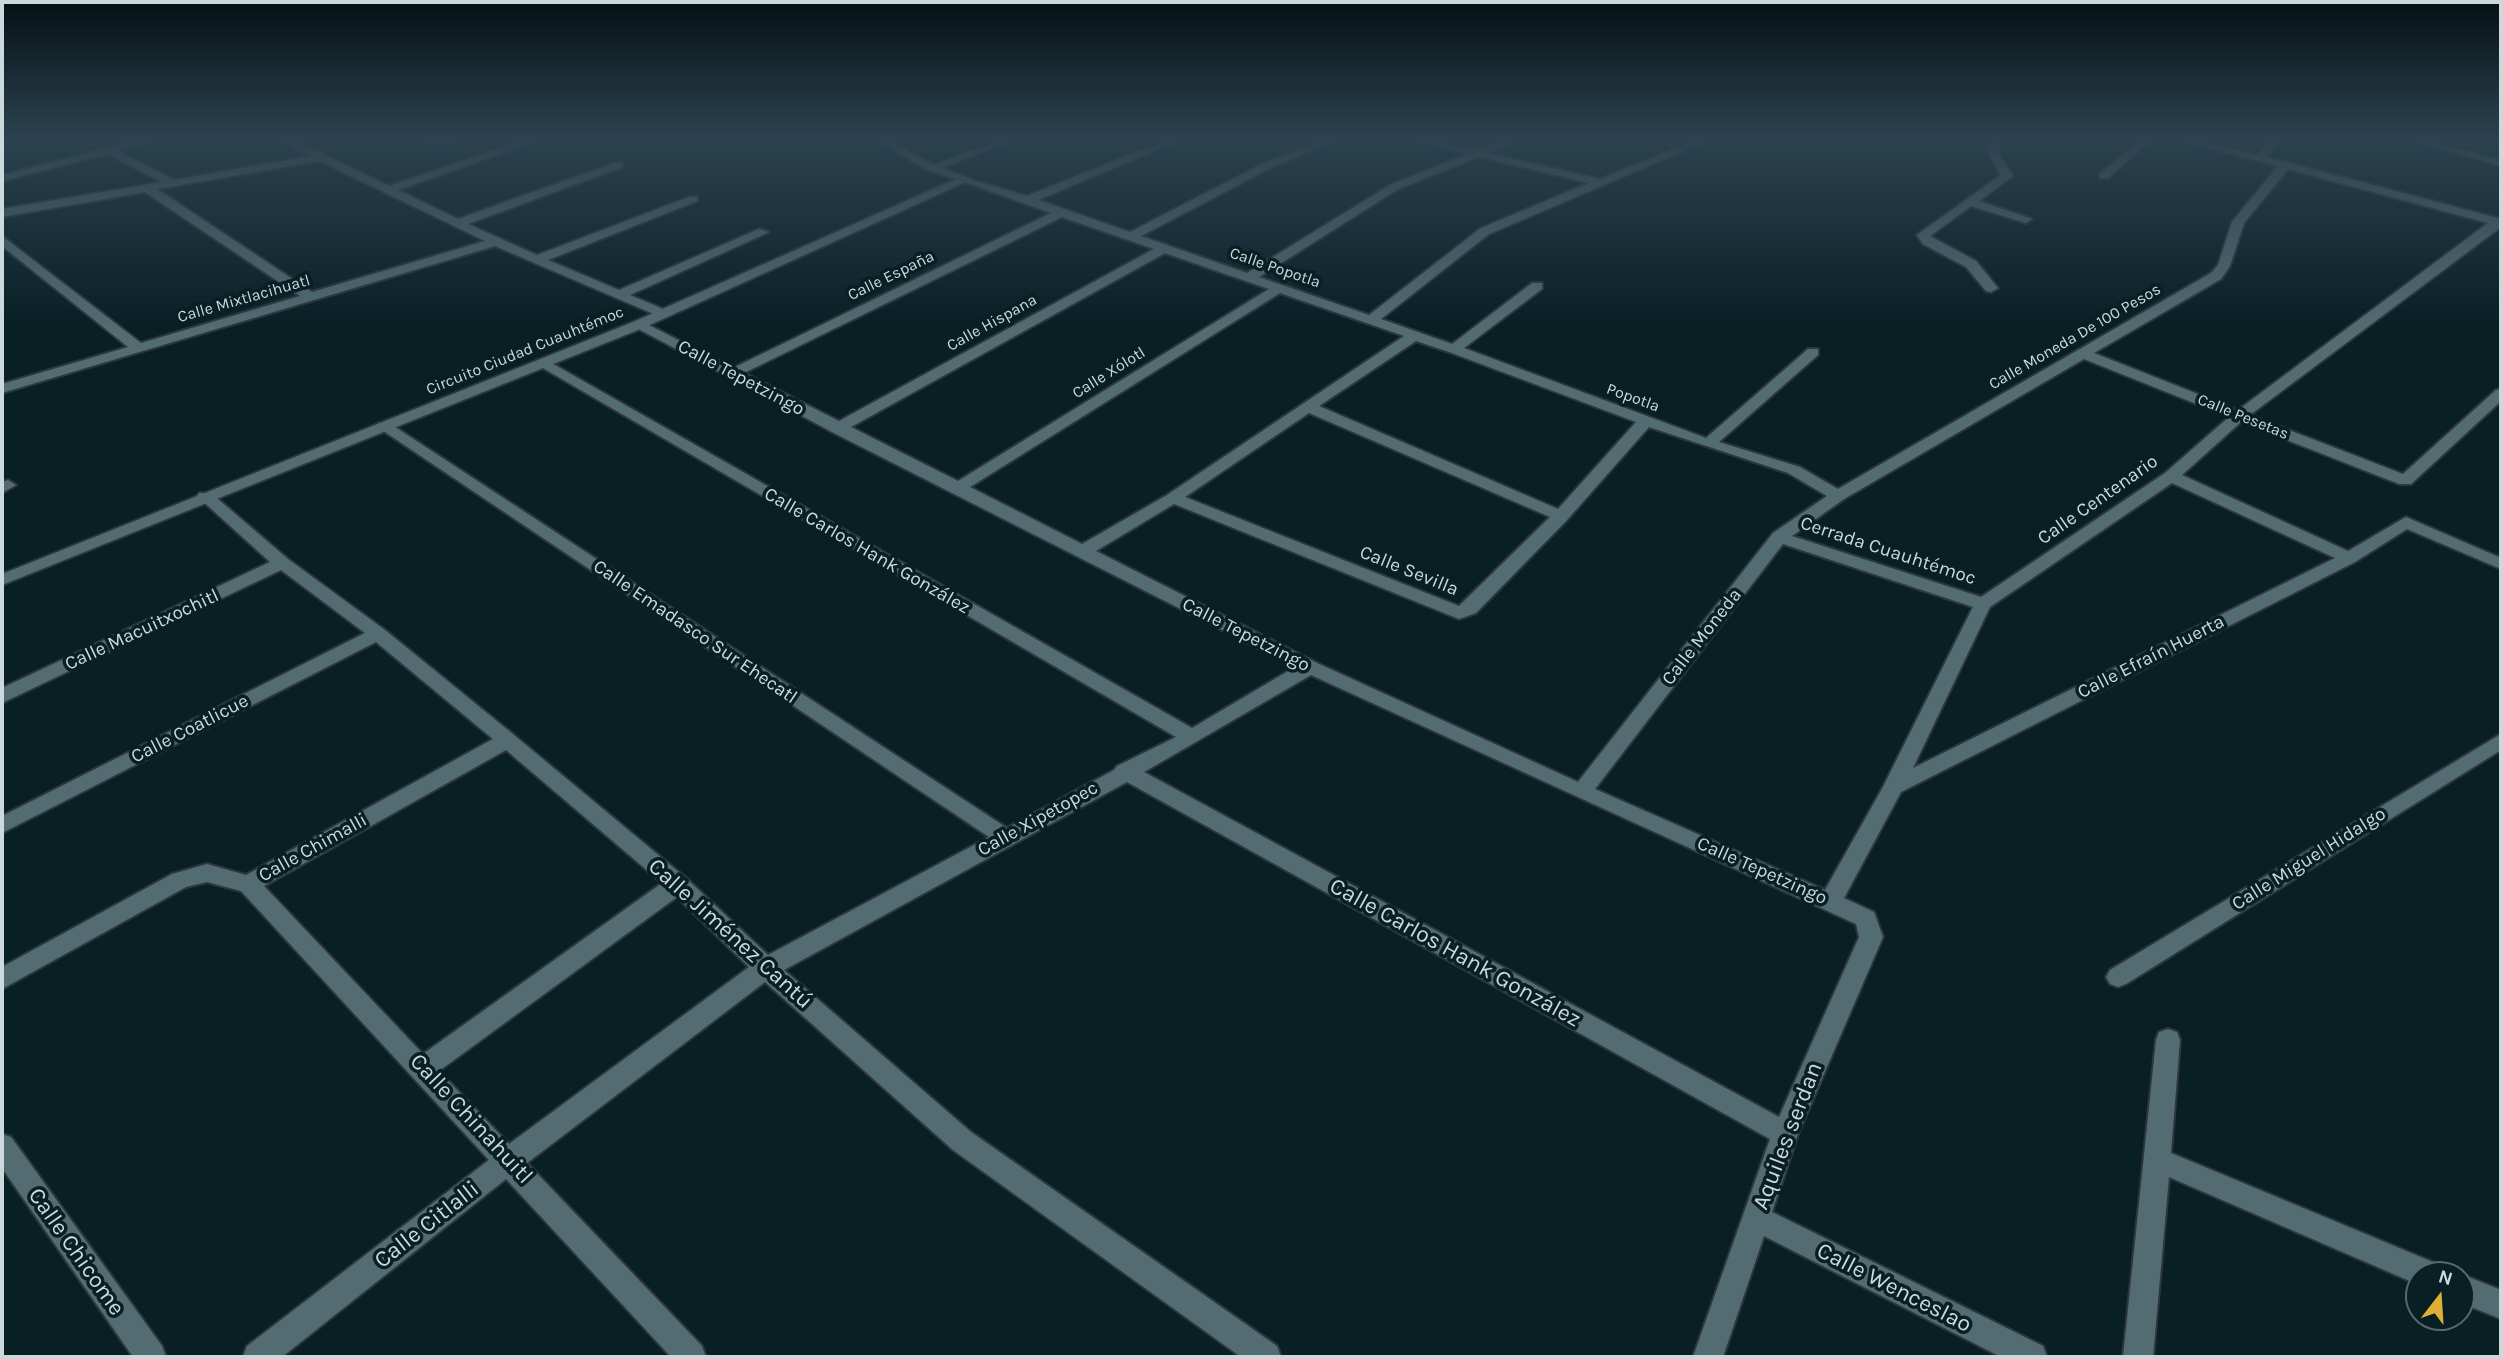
<!DOCTYPE html>
<meta charset="utf-8">
<style>
body{margin:0}
#map{position:relative;width:2503px;height:1359px;overflow:hidden;background:#081f24;font-family:Karla,sans-serif}
canvas{display:block}
.frame{position:absolute;inset:0;border:4px solid #ccd9dc;pointer-events:none}
.north{position:absolute;left:2405px;top:1261px;width:70px;height:70px;box-sizing:border-box;background:#081f24;border:2px solid #56696e;border-radius:50%;rotate:17deg;font-size:19px;font-weight:700;line-height:28px;text-align:center;color:#ccd9dc}
.north::after{content:'';display:block;margin:auto;width:24px;height:32px;background:#e0b034;clip-path:polygon(50% 0,100% 100%,50% 72%,0 100%)}
</style>
<div id="map">
<canvas width="2503" height="1359"></canvas>
<div class="frame"></div>
<div class="north">N</div>
</div>
<script>
const ctx = document.querySelector('canvas').getContext('2d');
ctx.lineJoin = 'round';
const toPath = rows => new Path2D(rows.map(r => 'M' + r).join(''));
function stroke(path, color, width, dash) { ctx.strokeStyle = color; ctx.lineWidth = width; ctx.lineCap = dash ? 'butt' : 'round'; ctx.setLineDash(dash || []); ctx.stroke(path); }
function fill(path, color) { ctx.fillStyle = color; ctx.fill(path, 'evenodd'); }
function write(font, color, halo, rows, align = 'center') {
  ctx.font = font + ' Karla,sans-serif'; ctx.lineWidth = 7; ctx.setLineDash([]); ctx.textBaseline = 'middle'; ctx.strokeStyle = halo; ctx.fillStyle = color; for (const [text, x, y, turn = 0] of rows) {
    ctx.save(); ctx.translate(x, y); ctx.rotate((+turn || 0) * Math.PI / 180); ctx.textAlign = isNaN(turn) ? turn : align; if (halo) ctx.strokeText(text, 0, 0); ctx.fillText(text, 0, 0); ctx.restore();
  }
}
const service = toPath([
 [2409,140,2423,140,2501,160,2501,166,2409,140]
]);
const minor = toPath([
 [136,140,154,140,119,151,174,180,310,156,281,140,295,140,389,186,524,140,540,140,398,190,458,219,614,163,622,163,622,167,468,224,537,255,689,197,697,197,697,201,548,260,619,290,759,229,769,232,630,295,668,311,670,314,663,318,495,246,2,393,2,384,128,347,2,246,2,236,141,343,300,296,145,192,2,217,2,209,162,182,108,154,2,181,2,175,136,140],
 [320,161,485,241,312,292,157,189,320,161],
 [419,140,460,140,455,143,424,143,419,140],
 [999,140,1014,140,936,170,926,168,999,140],
 [1166,140,1180,140,1038,200,1130,232,1264,163,1323,140,1338,140,1272,167,1141,236,1247,273,1390,185,1467,154,1416,140,1435,140,1477,150,1502,140,1517,140,1489,153,1600,179,1695,140,1709,140,1489,234,1381,319,1452,344,1532,283,1542,283,1542,289,1464,348,1706,438,1808,349,1818,349,1818,355,1719,442,1800,467,1838,489,2211,273,2218,265,2232,222,2278,166,2177,140,2195,140,2257,155,2270,140,2281,140,2267,157,2501,219,2501,227,2250,415,2403,474,2496,390,2501,389,2501,401,2411,484,2399,484,2241,422,2182,475,2348,551,2406,517,2501,558,2501,569,2407,529,2355,562,1901,792,1844,898,1874,912,1883,937,1798,1134,1772,1212,2043,1346,2047,1357,2001,1357,1764,1236,1723,1357,1693,1357,1770,1139,1127,782,784,970,971,1132,1277,1346,1281,1357,1241,1357,953,1150,765,982,527,1163,702,1346,706,1357,671,1357,506,1179,282,1357,243,1357,247,1346,489,1160,241,891,207,882,186,887,2,989,2,967,172,874,207,864,246,875,493,739,376,642,2,833,2,816,365,633,281,570,2,703,2,688,270,562,197,496,199,493,211,493,288,559,385,630,514,735,686,878,768,955,989,837,376,426,379,423,389,423,1007,828,1114,770,1117,766,1176,737,536,364,538,361,548,361,1192,728,1295,667,832,432,631,325,643,322,733,368,1051,213,962,181,962,177,1027,196,1166,140],
 [1479,157,1589,183,1481,228,1369,315,1259,277,1398,189,1479,157],
 [2288,169,2488,223,2238,410,2094,353,2221,279,2230,266,2244,223,2288,169],
 [1062,217,1154,249,839,421,744,373,1062,217],
 [1165,253,1269,289,958,481,851,427,1165,253],
 [1280,293,1404,336,1167,495,1082,544,970,487,1280,293],
 [1416,341,1449,352,1636,422,1558,509,1319,406,1416,341],
 [2084,359,2229,417,2165,473,1981,597,1792,536,1844,499,2084,359],
 [1309,413,1550,517,1459,606,1185,497,1309,413],
 [1649,427,1788,473,1827,496,1773,533,1578,782,1317,663,1096,551,1174,504,1459,619,1476,613,1567,520,1649,427],
 [2172,483,2335,558,1913,768,1990,607,2172,483],
 [1783,544,1973,607,1883,787,1825,890,1595,789,1783,544],
 [1311,675,1856,924,1859,937,1779,1117,1144,772,1311,675],
 [506,750,662,883,423,1054,264,886,506,750],
 [677,897,749,967,509,1144,439,1071,677,897],
 [1991,140,2001,140,1998,153,2013,176,1979,201,2032,219,2026,223,1971,206,1930,236,1976,261,1998,288,1991,292,1986,291,1966,267,1923,244,1917,235,2001,175,1988,153,1991,140],
 [2140,140,2151,140,2108,178,2100,178,2100,174,2140,140],
 [8,480,16,485,2,493,2,482,8,480],
 [2501,734,2501,750,2126,984,2118,987,2110,984,2106,977,2110,970,2501,734],
 [2168,1029,2177,1032,2180,1040,2171,1153,2440,1265,2444,1275,2419,1275,2419,1285,2169,1177,2153,1357,2123,1357,2156,1040,2159,1032,2168,1029],
 [2,1134,11,1137,162,1346,166,1357,133,1357,2,1168,2,1134],
 [2461,1274,2501,1290,2501,1319,2461,1303,2461,1275,2458,1275,2461,1274]
]);
const tertiary = toPath([
 [875,140,888,140,936,166,972,179,643,328,2,585,2,574,633,322,956,179,928,170,875,140]
]);
const farStreetnames = [
 ["Calle Popotla",1275,268,19],
 ["Calle España",891,276,-26],
 ["Calle Mixtlacihuatl",244,299,-16],
 ["Calle Hispana",992,323,-29],
 ["Calle Moneda De 100 Pesos",2075,337,-30],
 ["Circuito Ciudad Cuauhtémoc",525,351,-22],
 ["Calle Xólotl",1109,373,-32],
 ["Popotla",1633,398,20],
 ["Calle Pesetas",2243,417,22]
];
const streetNames = [
 ["Calle Tepetzingo",741,378,28],
 ["Calle Centenario",2098,500,-35],
 ["Calle Carlos Hank González",867,551,30],
 ["Cerrada Cuauhtémoc",1888,551,18],
 ["Calle Sevilla",1409,571,22],
 ["Calle Macuitxochitl",142,630,-25],
 ["Calle Emadasco Sur Ehecatl",695,632,34],
 ["Calle Tepetzingo",1246,635,27],
 ["Calle Moneda",1702,637,-52],
 ["Calle Efraín Huerta",2151,657,-27],
 ["Calle Coatlicue",190,729,-27],
 ["Calle Xipetopec",1038,819,-29],
 ["Calle Chimalli",313,848,-29],
 ["Calle Miguel Hidalgo",2309,859,-32],
 ["Calle Tepetzingo",1762,871,24]
];
const nearStreetnames = [
 ["Calle Jiménez Cantú",730,934,42],
 ["Calle Carlos Hank González",1455,953,29],
 ["Calle Chinahuitl",471,1119,47],
 ["Aquiles serdan",1788,1136,-69],
 ["Calle Citlalli",427,1225,-38],
 ["Calle Chicome",76,1252,55],
 ["Calle Wenceslao",1894,1288,27]
];
stroke(service, '#2d373b', 3);
stroke(minor, '#2d373b', 4);
stroke(tertiary, '#2d373b', 4);
fill(service, '#536c72');
fill(minor, '#536c72');
fill(tertiary, '#536c72');
const sky = ctx.createLinearGradient(0, 0, 0, 330);
sky.addColorStop(0, '#041114');
sky.addColorStop(0.42, '#2c4250');
sky.addColorStop(1, '#2c425000');
ctx.fillStyle = sky;
ctx.fillRect(0, 0, 2503, 330);
write('16px', '#ccd9dc', '#081f24', farStreetnames);
write('19px', '#ccd9dc', '#081f24', streetNames);
write('23px', '#ccd9dc', '#081f24', nearStreetnames);
</script>
